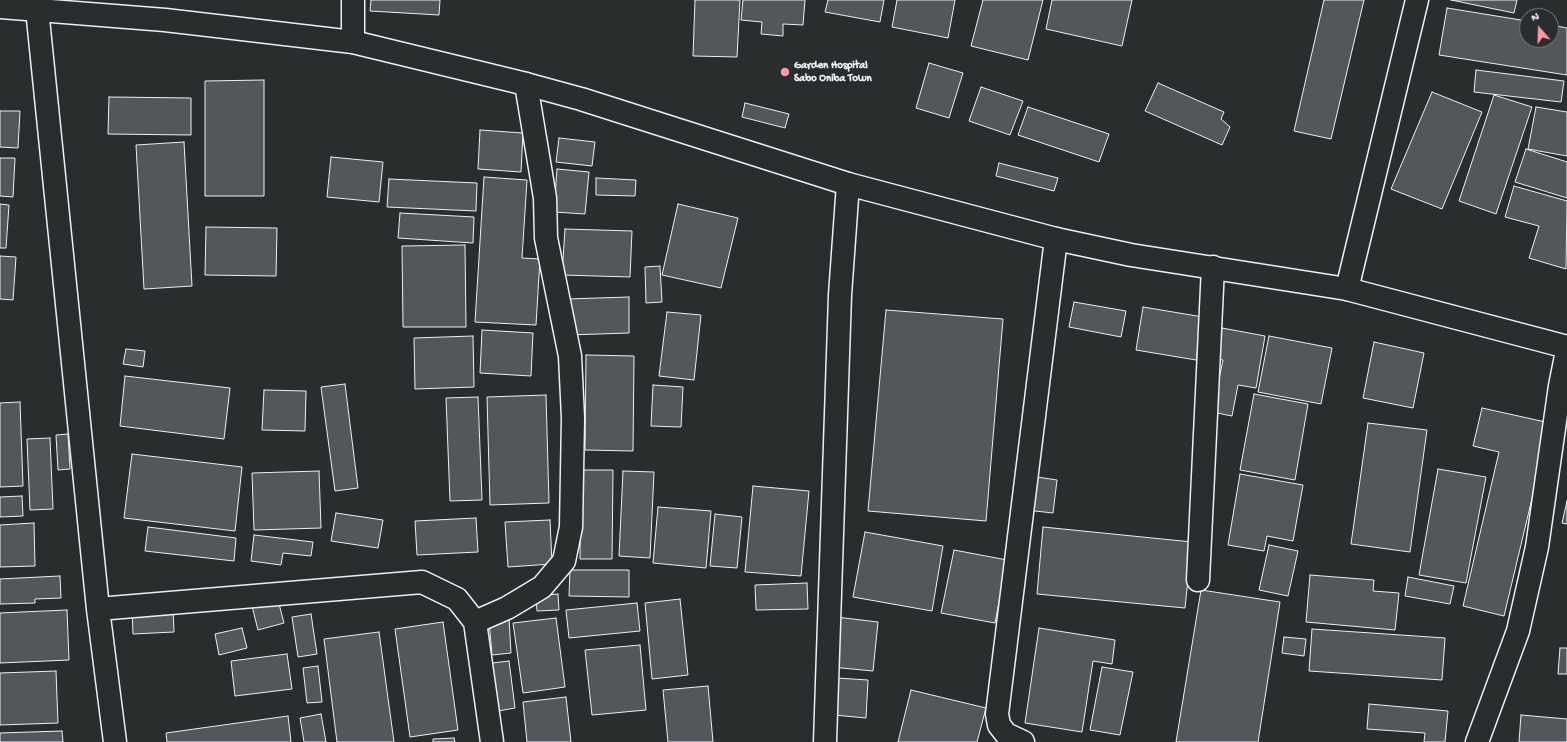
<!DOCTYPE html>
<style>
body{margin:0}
#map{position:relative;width:1567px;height:742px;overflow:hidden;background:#2a2d2e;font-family:"Gochi Hand",sans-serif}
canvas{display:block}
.north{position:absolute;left:1519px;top:8px;width:40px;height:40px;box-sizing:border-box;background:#2a2d2e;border:1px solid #767b7f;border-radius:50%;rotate:340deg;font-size:11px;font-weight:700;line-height:16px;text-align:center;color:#e8f1f8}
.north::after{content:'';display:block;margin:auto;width:14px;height:18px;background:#ff9aa2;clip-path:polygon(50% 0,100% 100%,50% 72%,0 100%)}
</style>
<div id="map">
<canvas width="1567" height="742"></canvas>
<div class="north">N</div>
</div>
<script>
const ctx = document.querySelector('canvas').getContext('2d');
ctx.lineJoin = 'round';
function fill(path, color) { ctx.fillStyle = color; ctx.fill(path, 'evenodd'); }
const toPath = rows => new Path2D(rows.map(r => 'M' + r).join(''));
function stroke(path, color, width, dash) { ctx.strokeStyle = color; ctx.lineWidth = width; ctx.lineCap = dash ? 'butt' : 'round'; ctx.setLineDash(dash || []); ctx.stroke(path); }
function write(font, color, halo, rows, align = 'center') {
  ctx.font = font + ' "Gochi Hand",sans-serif'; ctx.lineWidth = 4; ctx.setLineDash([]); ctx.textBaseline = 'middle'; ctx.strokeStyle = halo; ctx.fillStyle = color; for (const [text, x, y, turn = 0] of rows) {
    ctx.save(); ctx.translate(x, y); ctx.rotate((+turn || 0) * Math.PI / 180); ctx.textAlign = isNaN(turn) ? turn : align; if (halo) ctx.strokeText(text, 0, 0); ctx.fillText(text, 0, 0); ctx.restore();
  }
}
const building = toPath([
 [371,0,440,0,439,15,370,11,371,0],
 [695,0,740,0,737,57,693,56,695,0],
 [743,0,805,0,803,25,783,24,783,36,761,34,762,22,741,20,743,0],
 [828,0,884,0,880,22,825,12,828,0],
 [897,0,955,0,948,38,892,27,897,0],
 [983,0,1043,0,1028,60,971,46,983,0],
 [1052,0,1132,0,1122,46,1046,29,1052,0],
 [1324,0,1364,0,1331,139,1294,131,1324,0],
 [1451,0,1517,0,1514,13,1451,0],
 [1447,8,1527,21,1527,40,1551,40,1551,25,1567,28,1567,75,1439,55,1447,8],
 [929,63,963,73,949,118,916,108,929,63],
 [1476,70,1564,81,1561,102,1474,92,1476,70],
 [264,80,264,196,205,196,205,81,264,80],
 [1158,83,1224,112,1221,119,1230,127,1222,145,1145,111,1158,83],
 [981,87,1023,101,1010,135,969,121,981,87],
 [1432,92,1482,112,1442,209,1391,189,1432,92],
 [1494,95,1532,107,1496,214,1459,201,1494,95],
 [109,97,191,98,191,135,108,134,109,97],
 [745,103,789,114,785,128,742,117,745,103],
 [1028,107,1109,134,1099,162,1018,135,1028,107],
 [1536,107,1567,112,1567,156,1528,149,1536,107],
 [0,111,20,111,18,148,0,147,0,111],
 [480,130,523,133,521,172,478,169,480,130],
 [559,138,595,142,592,166,556,162,559,138],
 [184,142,192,286,144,289,136,145,184,142],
 [1526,149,1567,162,1567,198,1515,182,1526,149],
 [331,157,383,162,379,202,327,197,331,157],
 [0,158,15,158,13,197,0,196,0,158],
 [999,163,1058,178,1054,191,996,176,999,163],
 [557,169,589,172,585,214,554,212,557,169],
 [484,177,527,180,522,258,540,259,536,325,475,322,484,177],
 [596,178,636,180,635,196,596,195,596,178],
 [389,179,477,183,476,211,387,207,389,179],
 [1514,186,1567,201,1566,269,1529,258,1539,226,1505,217,1514,186],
 [0,204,9,205,6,248,0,248,0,204],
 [678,204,738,218,721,288,662,275,678,204],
 [400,213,474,217,473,243,398,238,400,213],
 [206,227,277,228,276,276,205,275,206,227],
 [565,229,632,231,630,277,562,275,565,229],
 [465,245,466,327,403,327,402,246,465,245],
 [0,256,16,257,13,300,0,299,0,256],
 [660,266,662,302,646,303,645,267,660,266],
 [629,297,629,333,567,335,566,299,629,297],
 [1074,302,1126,311,1121,337,1069,327,1074,302],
 [1143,307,1203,317,1196,360,1136,350,1143,307],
 [886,310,1003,319,986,521,868,511,886,310],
 [667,312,701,315,694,380,659,376,667,312],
 [1222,328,1265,336,1256,388,1238,385,1232,416,1212,412,1223,360,1216,359,1222,328],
 [482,330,533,333,531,376,480,373,482,330],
 [473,336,474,387,415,389,414,338,473,336],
 [1269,336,1332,348,1321,404,1258,392,1269,336],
 [1374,342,1424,353,1413,408,1363,398,1374,342],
 [126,349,145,351,143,367,123,364,126,349],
 [586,355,634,356,633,451,585,450,586,355],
 [125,376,230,388,224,439,120,426,125,376],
 [345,384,358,488,335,491,321,387,345,384],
 [653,385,683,387,681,427,651,426,653,385],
 [264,390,306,391,305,431,262,430,264,390],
 [1254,394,1308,404,1295,480,1240,470,1254,394],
 [546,395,549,503,490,505,487,397,546,395],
 [478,397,482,500,450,501,446,398,478,397],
 [20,402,23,486,0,487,0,403,20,402],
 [1482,408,1550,423,1504,616,1463,606,1499,452,1473,446,1482,408],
 [1368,423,1427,430,1410,552,1351,544,1368,423],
 [68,434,70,469,58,470,56,435,68,434],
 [50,438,53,509,30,510,27,439,50,438],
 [132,454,242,467,235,531,124,518,132,454],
 [1438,469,1486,477,1466,583,1419,575,1438,469],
 [581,470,613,470,612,559,580,559,581,470],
 [319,471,321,528,254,530,252,473,319,471],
 [623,471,654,472,650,558,619,556,623,471],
 [1240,474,1303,485,1293,541,1267,536,1264,551,1228,545,1240,474],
 [1031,476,1057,480,1053,513,1026,510,1031,476],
 [753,486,809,491,801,576,745,572,753,486],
 [22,496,23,516,0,517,0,497,22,496],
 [1567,501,1567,524,1562,523,1567,501],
 [658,507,711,511,706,568,653,563,658,507],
 [336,513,383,520,378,548,331,541,336,513],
 [715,514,742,517,737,568,710,566,715,514],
 [476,518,478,552,417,555,415,521,476,518],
 [550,520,552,564,508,567,505,522,550,520],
 [34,523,35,566,0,567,0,525,34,523],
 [148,527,236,538,234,561,145,551,148,527],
 [1043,527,1192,542,1185,608,1037,594,1043,527],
 [865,532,943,546,932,611,853,597,865,532],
 [254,535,313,542,311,556,283,553,281,565,251,561,254,535],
 [1269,545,1298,551,1288,596,1259,590,1269,545],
 [954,550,1007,560,995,623,941,613,954,550],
 [570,570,629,570,629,597,569,596,570,570],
 [1310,575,1374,580,1373,591,1399,593,1395,630,1306,622,1310,575],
 [60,576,61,598,35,599,35,603,0,604,0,579,60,576],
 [1408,577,1454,586,1450,604,1405,596,1408,577],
 [807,583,808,609,756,610,755,585,807,583],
 [1201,590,1280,602,1258,742,1176,742,1201,590],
 [558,594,559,610,537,611,536,596,558,594],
 [680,599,688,675,652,679,645,603,680,599],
 [278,600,284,623,258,630,252,606,278,600],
 [637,603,640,631,569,638,566,610,637,603],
 [173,607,174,632,133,634,132,608,173,607],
 [67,610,69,660,0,663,0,613,67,610],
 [311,614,317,654,298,657,292,617,311,614],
 [836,617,878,622,873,671,831,667,836,617],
 [509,618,511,653,492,655,489,620,509,618],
 [556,618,565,687,523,693,513,623,556,618],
 [443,622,458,730,410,737,395,629,443,622],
 [242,628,247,648,219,655,215,634,242,628],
 [1039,628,1115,640,1112,664,1093,661,1082,732,1025,723,1039,628],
 [1312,629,1445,638,1442,680,1309,671,1312,629],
 [379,632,394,742,337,742,324,639,379,632],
 [1284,637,1306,639,1304,656,1282,653,1284,637],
 [640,645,646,710,592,715,585,650,640,645],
 [1560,648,1567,648,1567,674,1558,674,1560,648],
 [287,654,292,689,235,696,231,661,287,654],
 [509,661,515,708,498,711,492,663,509,661],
 [318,666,322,702,307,703,303,668,318,666],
 [1102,667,1133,672,1120,735,1090,730,1102,667],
 [56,671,58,723,0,725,0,673,56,671],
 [837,678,868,680,866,718,834,715,837,678],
 [708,686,713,742,668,742,663,690,708,686],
 [911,690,986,708,977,742,898,742,911,690],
 [566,697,571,742,527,742,523,702,566,697],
 [1369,704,1448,711,1445,742,1424,742,1425,733,1367,729,1369,704],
 [321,714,326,742,304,742,300,718,321,714],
 [1521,715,1567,719,1567,742,1519,742,1521,715],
 [288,716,291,742,167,742,166,733,288,716],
 [62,731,63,742,0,742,0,733,62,731],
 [454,738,455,742,433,742,433,739,454,738]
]);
const minor = toPath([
 [353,0,353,42],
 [37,9,98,609,115,742],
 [1347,289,1417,0],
 [1198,580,1213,267],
 [98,609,422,582,457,599,475,622,492,742],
 [475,622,507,608,542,587,564,561,571,527,573,418,570,356,546,238,545,198,526,84],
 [825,742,840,295,848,184],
 [1023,742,1006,734,999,725,997,714,1056,239],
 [1477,742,1518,631,1537,547,1560,386,1567,351]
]);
const major = toPath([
 [0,7,165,20,353,42,526,84,581,99,848,184,1056,239,1131,255,1347,289,1567,347]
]);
const markers = [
 [785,72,5,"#ff9aa2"]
];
const poiNames = [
 ["Garden Hospital",794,66],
 ["Sabo Oniba Town",794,79]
];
fill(building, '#535759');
stroke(building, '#e8f1f8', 1);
stroke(minor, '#e8f1f8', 25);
stroke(major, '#e8f1f8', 25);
stroke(minor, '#2a2d2e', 22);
stroke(major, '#2a2d2e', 22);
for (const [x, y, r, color] of markers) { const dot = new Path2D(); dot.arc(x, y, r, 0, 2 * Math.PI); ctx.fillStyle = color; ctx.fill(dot); stroke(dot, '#2a2d2e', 1.5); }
write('bold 11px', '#e8f1f8', '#2a2d2e', poiNames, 'left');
</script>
